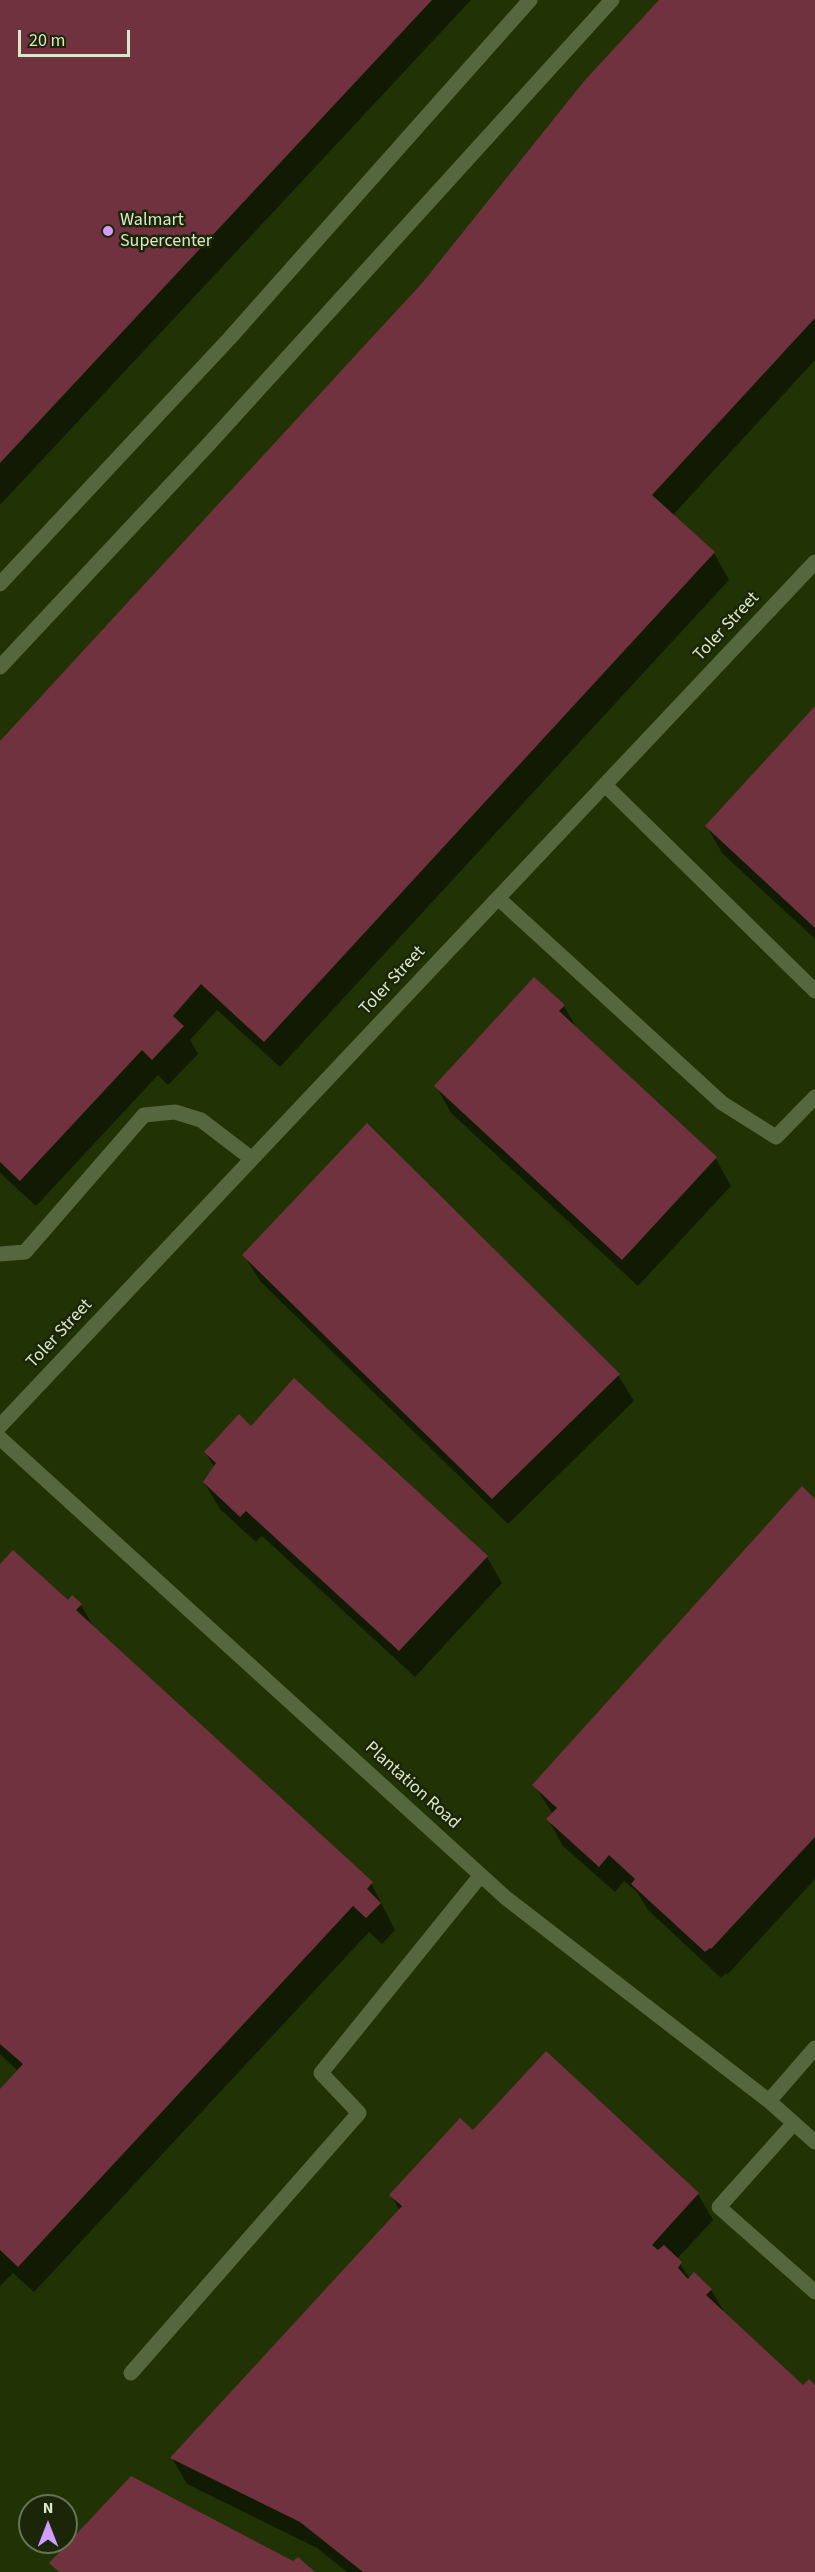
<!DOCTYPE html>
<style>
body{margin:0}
#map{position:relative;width:815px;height:2572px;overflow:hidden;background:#213204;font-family:"Source Sans 3",sans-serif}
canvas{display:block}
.north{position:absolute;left:18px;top:2494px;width:60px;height:60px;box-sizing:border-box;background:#1a2607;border:2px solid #667455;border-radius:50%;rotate:0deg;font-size:16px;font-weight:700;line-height:24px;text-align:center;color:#d9e8c9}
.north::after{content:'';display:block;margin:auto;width:21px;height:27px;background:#d19dfe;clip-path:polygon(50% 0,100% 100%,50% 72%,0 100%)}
.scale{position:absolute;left:18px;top:30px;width:112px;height:27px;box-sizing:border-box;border:3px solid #d9e8c9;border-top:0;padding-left:8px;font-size:18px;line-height:21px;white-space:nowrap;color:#d9e8c9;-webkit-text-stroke:4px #1a2607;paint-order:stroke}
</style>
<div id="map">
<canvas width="815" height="2572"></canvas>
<div class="north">N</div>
<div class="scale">20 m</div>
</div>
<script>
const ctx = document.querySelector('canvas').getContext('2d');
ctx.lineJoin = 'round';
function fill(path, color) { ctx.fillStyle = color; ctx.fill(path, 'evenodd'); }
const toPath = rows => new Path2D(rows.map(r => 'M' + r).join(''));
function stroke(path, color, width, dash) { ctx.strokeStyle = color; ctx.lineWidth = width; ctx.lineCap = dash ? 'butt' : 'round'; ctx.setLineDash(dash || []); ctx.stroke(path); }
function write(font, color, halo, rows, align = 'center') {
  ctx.font = font + ' "Source Sans 3",sans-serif'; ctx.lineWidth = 5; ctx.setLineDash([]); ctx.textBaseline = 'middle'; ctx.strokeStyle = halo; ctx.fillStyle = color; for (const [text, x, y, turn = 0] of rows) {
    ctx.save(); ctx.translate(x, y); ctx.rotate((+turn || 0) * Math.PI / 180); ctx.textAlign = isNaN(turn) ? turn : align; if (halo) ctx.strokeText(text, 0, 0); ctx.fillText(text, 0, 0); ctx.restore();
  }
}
const shadow = toPath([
 [0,0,471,0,0,505],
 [661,0,815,0,815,360,673,515,714,553,729,580,280,1067,217,1010,190,1040,198,1054,168,1085,158,1075,36,1206,0,1173,0,743,424,283],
 [815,708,815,939,722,853,707,826],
 [534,979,564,1006,579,1032,716,1159,731,1186,638,1286,451,1113,436,1086],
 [244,1255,618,1375,634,1401,508,1524,260,1281],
 [251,1428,487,1557,502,1583,415,1677,262,1536,256,1542,220,1509,204,1482,215,1468,205,1452],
 [815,1501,815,1879,727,1975,726,1973,721,1978,648,1910,637,1892,624,1881,615,1892,563,1846,548,1819,553,1814,534,1785],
 [0,1566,68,1602,81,1605,95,1630,371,1883,395,1930,382,1944,369,1932,34,2292,13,2273,0,2286,0,2091,18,2071,0,2054],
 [546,2053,698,2194,713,2220,677,2259,690,2279,695,2274,711,2290,726,2315,803,2387,815,2387,815,2572,347,2572,317,2548,187,2484,172,2458,400,2211,391,2195,473,2132]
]);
const building = toPath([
 [0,0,432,0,0,463],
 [659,0,815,0,815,318,652,495,715,552,264,1042,201,984,173,1016,184,1026,152,1060,142,1050,20,1181,0,1162,0,741,423,282,585,80],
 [815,706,815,928,705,826],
 [534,977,565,1005,559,1011,717,1157,622,1260,434,1086],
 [367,1123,620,1374,492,1499,242,1255],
 [294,1378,488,1556,399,1651,246,1511,240,1517,203,1482,216,1463,204,1452,239,1414,251,1426],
 [802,1486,815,1499,815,1837,711,1949,710,1948,705,1952,631,1884,635,1879,609,1855,599,1867,546,1819,557,1808,532,1785],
 [13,1550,68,1600,72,1595,82,1604,76,1610,373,1882,367,1889,381,1903,366,1918,353,1906,18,2267,0,2250,0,2089,23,2064,0,2044,0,1564],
 [546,2051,699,2193,652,2245,658,2250,664,2245,682,2262,678,2268,688,2279,694,2272,712,2289,706,2295,803,2385,809,2379,815,2385,815,2572,363,2572,300,2522,170,2458,402,2206,389,2195,460,2118,473,2130],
 [131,2476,293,2561,298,2557,315,2572,59,2572,49,2563]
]);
const minor = toPath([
 [0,584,229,339,530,0],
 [0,667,208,445,612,0],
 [605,785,815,991],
 [498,898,722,1103,776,1137,815,1097],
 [0,1254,25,1252,144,1115,175,1112,201,1120,252,1159],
 [0,1426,815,562],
 [0,1438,506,1898,769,2101,815,2142],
 [769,2101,815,2048],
 [794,2123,719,2207,815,2292],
 [131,2373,359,2113,321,2073,481,1875]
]);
const markers = [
 [108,231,6,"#d19dfe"]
];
const poiNames = [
 ["Walmart",120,221],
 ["Supercenter",120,242]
];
const streetNames = [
 ["Toler Street",727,627,-47],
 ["Toler Street",393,981,-47],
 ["Toler Street",60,1334,-47],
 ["Plantation Road",412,1786,42]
];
fill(shadow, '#0007');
fill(building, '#713240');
stroke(minor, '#55673d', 15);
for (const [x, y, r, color] of markers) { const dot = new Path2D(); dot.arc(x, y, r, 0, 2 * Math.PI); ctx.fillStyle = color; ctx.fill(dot); stroke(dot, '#1a2607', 2); }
write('18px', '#d9e8c9', '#1a2607', poiNames, 'left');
write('18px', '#d9e8c9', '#1a2607', streetNames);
</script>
